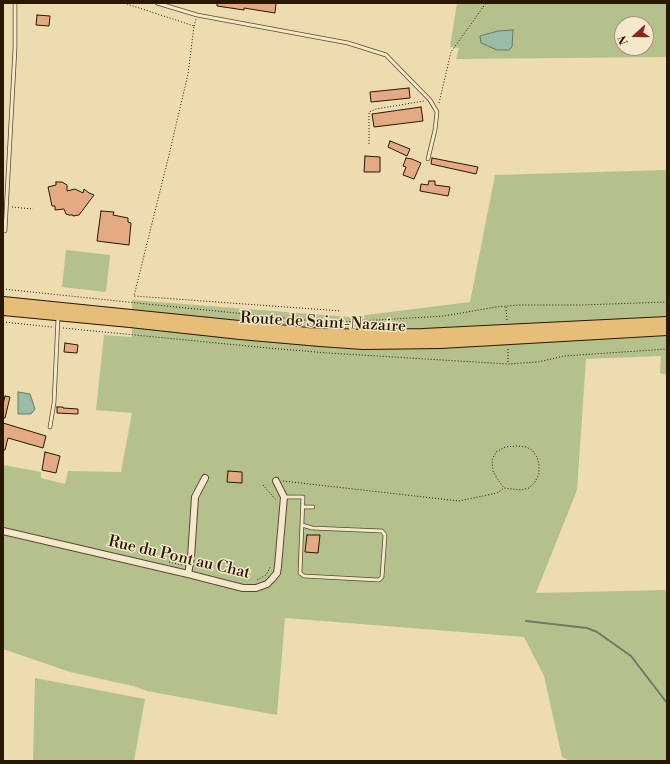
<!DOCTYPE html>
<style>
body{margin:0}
#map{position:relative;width:670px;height:764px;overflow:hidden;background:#ecdcaf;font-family:"Libre Bodoni",serif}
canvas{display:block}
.frame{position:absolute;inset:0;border:4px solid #2a1700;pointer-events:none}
.north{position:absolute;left:614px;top:16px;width:40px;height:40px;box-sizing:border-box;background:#f3e8cb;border:1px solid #a3947a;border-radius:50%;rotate:249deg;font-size:11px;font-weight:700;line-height:16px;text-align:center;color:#2a1700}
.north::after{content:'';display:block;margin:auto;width:14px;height:18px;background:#8f2418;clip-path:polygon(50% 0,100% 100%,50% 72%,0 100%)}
</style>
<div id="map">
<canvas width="670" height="764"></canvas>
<div class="frame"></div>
<div class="north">N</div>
</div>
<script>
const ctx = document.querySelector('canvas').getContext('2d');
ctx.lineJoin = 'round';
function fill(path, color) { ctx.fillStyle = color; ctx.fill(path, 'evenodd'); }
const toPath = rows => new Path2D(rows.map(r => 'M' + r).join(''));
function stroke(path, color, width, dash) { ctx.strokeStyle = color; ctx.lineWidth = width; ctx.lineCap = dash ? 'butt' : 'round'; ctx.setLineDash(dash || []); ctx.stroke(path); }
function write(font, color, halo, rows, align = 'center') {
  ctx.font = font + ' "Libre Bodoni",serif'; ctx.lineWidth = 3; ctx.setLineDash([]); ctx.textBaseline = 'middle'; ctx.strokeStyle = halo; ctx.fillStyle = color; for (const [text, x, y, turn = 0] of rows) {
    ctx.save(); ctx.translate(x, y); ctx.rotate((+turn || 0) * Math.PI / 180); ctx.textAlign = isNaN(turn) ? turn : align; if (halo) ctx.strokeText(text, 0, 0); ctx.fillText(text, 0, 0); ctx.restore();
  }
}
const green = toPath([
 [457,3,667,3,667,57,456,59,459,48,450,47],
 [622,24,646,24,646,48,622,48],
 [667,170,667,375,660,373,661,356,586,359,577,490,536,593,667,590,667,761,570,761,562,757,544,676,524,637,285,618,277,715,147,691,133,686,70,672,3,649,3,465,41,472,41,478,65,484,68,471,121,472,132,413,96,410,104,335,132,337,132,300,350,317,470,302,495,175],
 [66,250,110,255,106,292,62,287],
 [35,678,145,699,134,761,33,761]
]);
const water = toPath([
 [513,30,512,47,509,50,497,50,481,43,480,36,498,31,513,30],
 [18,392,30,394,35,409,31,414,18,414,18,392]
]);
const stream = toPath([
 [526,621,587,628,597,632,631,656,667,703]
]);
const building = toPath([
 [217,3,276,3,275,13,244,8,244,10,217,6,217,3],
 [37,15,50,16,49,26,36,25,37,15],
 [409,88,410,98,371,102,370,92,409,88],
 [421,107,423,121,374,127,372,114,421,107],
 [390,141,410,149,407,156,388,147,390,141],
 [365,156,380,157,380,172,364,172,365,156],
 [406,158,412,159,421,163,414,179,403,175,406,167,403,166,406,158],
 [432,158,478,167,476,174,431,164,432,158],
 [429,181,435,181,435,185,450,187,448,196,420,191,421,184,428,185,429,181],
 [56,182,62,182,67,185,67,191,75,189,83,193,84,189,89,193,94,195,79,215,73,216,73,215,69,215,66,214,64,209,55,210,55,206,52,206,48,187,56,185,56,182],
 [101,211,114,212,113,215,128,218,128,222,131,223,129,245,97,241,101,211],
 [65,343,78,345,77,353,64,352,65,343],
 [5,396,10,397,5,418,3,418,3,405,5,396],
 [57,407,63,407,63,408,78,409,78,414,57,413,57,407],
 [3,423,46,436,43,448,8,438,5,450,3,450,3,423],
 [45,452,60,456,56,473,42,470,45,452],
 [228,471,242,472,242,483,227,482,228,471],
 [307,535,320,535,318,553,305,552,307,535]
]);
const path = toPath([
 [124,3,194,26,188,74,169,155,134,296,341,311],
 [194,26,196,19],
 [439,103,451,52,486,3],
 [369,144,369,112,376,109,424,101],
 [12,207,33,209],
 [3,289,137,303,315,321,344,322,444,316,496,307,519,305,581,305,667,302],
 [506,307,507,320],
 [3,322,52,327],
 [63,328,268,348,328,353,508,364,538,362,564,356,667,349],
 [508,349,508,363],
 [283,481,459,501,497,493,504,488,521,490,529,488,535,482,539,474,539,465,537,457,532,450,526,447,517,446,505,447,496,452,492,460,493,471,498,480,504,488],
 [263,485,276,500],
 [169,562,182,565],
 [257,580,266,575,271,566]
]);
const lane = toPath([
 [157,3,197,15,348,43,386,55,430,100,437,112,435,130,428,159],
 [5,231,15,48,15,3],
 [50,427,54,403,58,318],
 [284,497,303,497,300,573,304,576,379,580,382,577,385,535,382,531,312,528,302,525],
 [303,507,313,507]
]);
const street = toPath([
 [3,531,188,574,243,588,256,588,267,584,272,579,277,573,278,566,284,497,276,481],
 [188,574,191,557,195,497,205,478]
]);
const primary = toPath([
 [3,302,308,333,365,335,423,334,667,322],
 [3,310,130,322,240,334,320,341,363,344,441,343,667,330]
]);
const streetNames = [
 ["Route de Saint-Nazaire",323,323,3],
 ["Rue du Pont au Chat",179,558,13]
];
fill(green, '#b4c18d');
fill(water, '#99bca7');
stroke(water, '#6d7a64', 1);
stroke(stream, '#6d7a64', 2);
fill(building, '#e4aa83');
stroke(building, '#2a1700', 1);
stroke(lane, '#5a482c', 4.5);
stroke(street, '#5a482c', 8);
stroke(primary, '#2a1700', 12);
stroke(path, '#2a1700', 1, [1, 2]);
stroke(lane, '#f3e8cb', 3);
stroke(street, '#f3e8cb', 6);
stroke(primary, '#e6be78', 10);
write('16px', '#2a1700', '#f3e8cb', streetNames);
</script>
